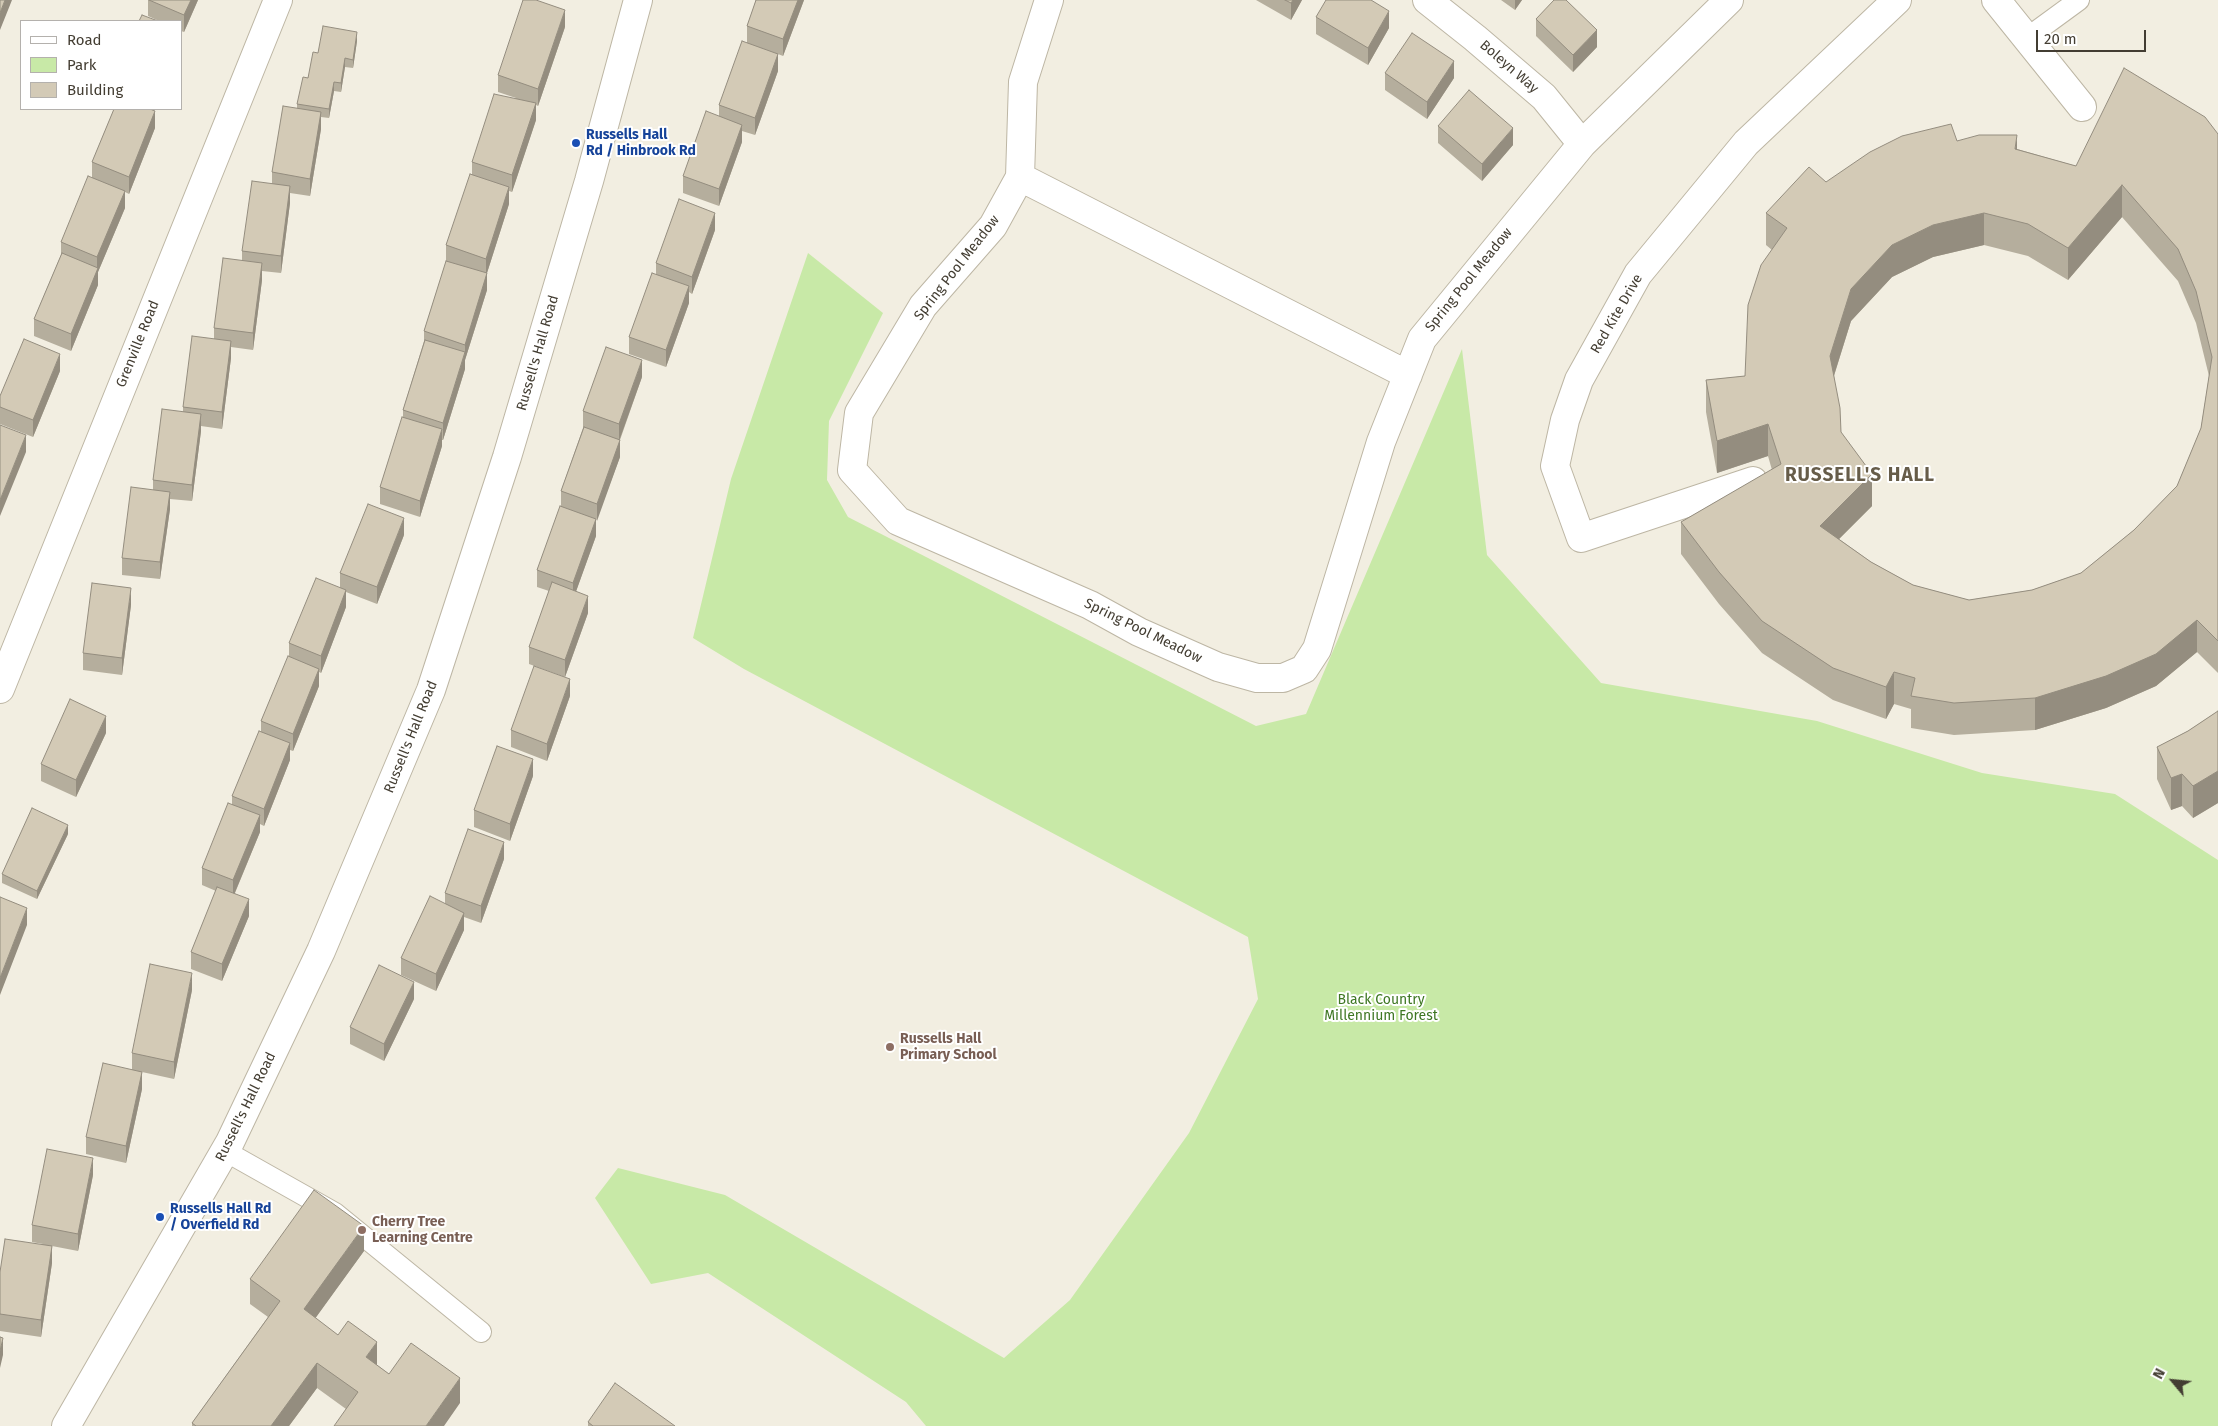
<!DOCTYPE html>
<style>
body{margin:0}
#map{position:relative;width:2218px;height:1426px;overflow:hidden;background:#f2eee1;font-family:"Fira Sans",sans-serif}
canvas{display:block}
.legend{position:absolute;left:20px;top:20px;width:162px;height:90px;box-sizing:border-box;background:#fff;border:1px solid #b4b1ad;margin:0;padding:6px 9px;list-style:none;font-size:15px;color:#433d32}
.legend li{display:flex;align-items:center;gap:10px;height:25px}
.legend b{width:25px;border:1px solid #b4b1ad}
.north{position:absolute;left:2148px;top:1356px;width:50px;height:50px;-webkit-text-stroke:4px #fff;paint-order:stroke;rotate:298deg;font-size:14px;font-weight:700;line-height:20px;text-align:center;color:#433d32}
.north::after{content:'';display:block;margin:auto;width:18px;height:22px;background:#433d32;clip-path:polygon(50% 0,100% 100%,50% 72%,0 100%)}
.scale{position:absolute;left:2036px;top:30px;width:110px;height:22px;box-sizing:border-box;border:2px solid #433d32;border-top:0;padding-left:6px;font-size:15px;line-height:18px;white-space:nowrap;color:#433d32;-webkit-text-stroke:4px #fff;paint-order:stroke}
</style>
<div id="map">
<canvas width="2218" height="1426"></canvas>
<ul class="legend">
<li><b style="height:6px;background:#fff"></b>Road</li>
<li><b style="height:14px;background:#c8e9a7"></b>Park</li>
<li><b style="height:14px;background:#d3cab6"></b>Building</li>
</ul>
<div class="north">N</div>
<div class="scale">20 m</div>
</div>
<script>
const ctx = document.querySelector('canvas').getContext('2d');
ctx.lineJoin = 'round';
function fill(path, color) { ctx.fillStyle = color; ctx.fill(path, 'evenodd'); }
const toPath = rows => new Path2D(rows.map(r => 'M' + r).join(''));
function stroke(path, color, width, dash) { ctx.strokeStyle = color; ctx.lineWidth = width; ctx.lineCap = dash ? 'butt' : 'round'; ctx.setLineDash(dash || []); ctx.stroke(path); }
function write(font, color, halo, rows, align = 'center') {
  ctx.font = font + ' "Fira Sans",sans-serif'; ctx.lineWidth = 4; ctx.setLineDash([]); ctx.textBaseline = 'middle'; ctx.strokeStyle = halo; ctx.fillStyle = color; for (const [text, x, y, turn = 0] of rows) {
    ctx.save(); ctx.translate(x, y); ctx.rotate((+turn || 0) * Math.PI / 180); ctx.textAlign = isNaN(turn) ? turn : align; if (halo) ctx.strokeText(text, 0, 0); ctx.fillText(text, 0, 0); ctx.restore();
  }
}
const green = toPath([
 [808,253,883,313,829,421,827,480,848,517,1256,726,1306,714,1462,349,1487,555,1601,683,1817,721,1982,773,2115,794,2218,860,2218,1426,926,1426,906,1402,708,1273,651,1284,595,1198,618,1168,725,1195,1004,1358,1070,1300,1189,1133,1258,999,1248,937,744,669,693,638,731,479]
]);
const lane = toPath([
 [2027,38,2079,0],
 [225,1151,335,1213,481,1332]
]);
const street = toPath([
 [1049,0,1023,82,1020,177,993,226,923,306,859,413,852,470,898,521,1090,605,1139,632,1218,667,1257,678,1283,678,1304,669,1317,649,1381,442,1422,339,1582,144,1729,0],
 [1427,0,1475,38,1544,97,1582,144],
 [1996,0,2082,107],
 [1020,177,1408,375],
 [1753,481,1581,538,1555,466,1565,420,1579,380,1638,274,1746,143,1897,0],
 [0,689,278,0],
 [66,1426,230,1142,321,951,431,690,507,457,589,181,638,0]
]);
const wall = toPath([
 [148,0,198,0,184,32,181,31,181,21,159,21,148,16],
 [756,0,804,0,783,56,778,54,778,71,755,135,742,131,742,142,719,206,683,193,683,176,719,116,719,105,747,43,747,26],
 [1256,0,1302,0,1291,20],
 [1501,0,1522,0,1515,10],
 [1316,17,1389,28,1368,65,1316,34],
 [1536,19,1597,47,1573,72,1536,36],
 [565,27,538,106,536,105,536,120,512,192,509,191,509,204,487,273,487,290,465,360,465,369,443,440,442,440,442,446,420,517,380,504,380,487,403,417,403,410,424,341,424,331,446,262,446,245,472,175,472,162,516,98,498,92,498,75],
 [357,41,353,68,345,67,341,92,334,91,329,118,321,117,321,129,310,196,290,193,290,203,281,273,262,271,262,280,253,350,231,347,231,358,222,429,201,426,201,431,192,501,170,499,170,509,160,579,122,575,122,558,153,490,153,480,183,412,183,407,214,339,214,328,242,260,242,251,272,183,272,172,297,108,297,104,318,53],
 [1385,73,1454,78,1427,119,1385,90],
 [114,109,154,109,153,110,155,128,129,194,125,192,125,208,98,272,98,285,71,351,34,336,34,319,61,255,61,242,92,178,92,162],
 [1438,126,1513,145,1482,181,1438,143],
 [2218,134,2218,673,2197,652,2156,686,2106,708,2035,730,1954,735,1911,728,1911,709,1894,704,1886,719,1833,700,1762,653,1719,604,1681,554,1681,522,1772,470,1768,456,1717,473,1706,412,1706,380,1745,376,1772,250,1766,245,1766,213,1826,182,1957,141,2017,149,2076,166],
 [2122,217,2178,281,2196,323,2209,376,2201,428,2177,486,2134,530,2081,573,2032,590,1969,600,1913,585,1871,562,1839,539,1872,506,1841,432,1834,376,1851,321,1892,277,1933,257,1984,245,2028,256,2068,280],
 [715,230,692,294,689,292,689,303,666,367,629,354,629,337,656,274,656,263],
 [60,371,33,437,0,424,0,396],
 [642,377,620,440,620,457,596,521,596,536,576,591,588,613,565,677,529,664,529,647,549,591,537,587,537,570,561,506,561,491,583,428,583,411],
 [404,535,377,604,346,592,346,607,321,673,319,672,319,686,293,751,290,750,290,760,264,826,260,824,260,832,235,893,249,916,222,981,191,969,191,952,216,891,202,885,202,868,232,804,232,796,261,732,261,721,289,657,289,643,340,588,340,573],
 [131,605,122,675,83,670,83,653],
 [570,696,547,761,511,747,511,730],
 [2218,711,2218,803,2193,818,2182,806,2171,810,2157,779,2157,747,2188,731],
 [106,733,76,797,41,781,41,764],
 [533,776,510,841,474,827,474,810],
 [68,834,37,899,2,883,2,874],
 [504,859,481,923,464,917,464,930,436,991,401,975,401,958,445,903,445,893],
 [192,990,174,1079,142,1072,142,1089,126,1163,86,1154,86,1137,132,1070,132,1053],
 [414,999,384,1061,350,1044,350,1027],
 [93,1175,78,1251,52,1246,52,1263,41,1337,0,1331,0,1272,43,1244,32,1242,32,1225],
 [364,1251,315,1318,389,1374,460,1403,346,1409,317,1388,289,1426,192,1426,192,1423,268,1317,250,1304,250,1279],
 [588,1422,675,1426,588,1426]
]);
const shadedWall = toPath([
 [5,0,12,0,0,30,0,13],
 [191,0,198,0,184,32,184,15],
 [798,0,804,0,783,56,783,39],
 [1293,0,1302,0,1291,20,1291,3],
 [1515,0,1522,0,1515,10],
 [565,10,565,27,538,106,538,89],
 [1389,11,1389,28,1368,65,1368,48],
 [1597,30,1597,47,1573,72,1573,55],
 [357,32,357,41,353,68,353,60],
 [778,54,778,71,755,135,755,118],
 [345,58,345,67,341,92,341,83],
 [1454,61,1454,78,1427,119,1427,102],
 [334,82,334,91,329,118,329,109],
 [536,103,536,120,512,192,512,175],
 [155,111,155,128,129,194,129,177],
 [321,112,321,129,310,196,310,179],
 [742,125,742,142,719,206,719,189],
 [1513,128,1513,145,1482,181,1482,164],
 [2017,135,2017,167,2015,149],
 [2122,185,2122,217,2068,280,2068,248],
 [290,186,290,203,281,273,281,256],
 [509,187,509,204,487,273,487,290,465,360,465,369,443,440,443,423,465,353,465,345,486,276,486,259],
 [125,191,125,208,98,272,98,285,71,351,71,334,97,270,97,257],
 [715,213,715,230,692,294,692,277],
 [1984,213,1984,245,1933,257,1892,277,1851,321,1830,388,1830,356,1851,289,1892,245,1933,225],
 [262,263,262,280,253,350,253,333],
 [689,286,689,303,666,367,666,350],
 [231,341,231,358,222,429,222,412],
 [60,354,60,371,33,437,33,420],
 [642,360,642,377,619,441,619,424],
 [201,414,201,431,192,501,192,485],
 [1768,424,1768,456,1717,473,1717,441],
 [442,429,442,446,420,517,420,501],
 [26,435,26,452,0,516,0,500],
 [620,440,620,457,597,521,597,504],
 [1872,474,1872,506,1820,558,1820,526],
 [170,492,170,509,160,579,160,562],
 [404,518,404,535,377,604,377,587],
 [596,519,596,536,573,600,573,583],
 [131,588,131,605,122,675,122,658],
 [346,590,346,607,321,673,321,656],
 [588,596,588,613,565,677,565,660],
 [2197,620,2197,652,2156,686,2106,708,2035,730,2035,698],
 [319,669,319,686,293,751,293,734],
 [1894,672,1894,704,1886,719,1886,687],
 [570,679,570,696,547,761,547,744],
 [106,716,106,733,76,797,76,780],
 [290,743,290,760,264,826,264,809],
 [533,759,533,776,510,841,510,824],
 [2218,771,2218,803,2193,818,2193,786],
 [2182,774,2182,806,2171,810,2171,778],
 [260,815,260,832,233,897,233,880],
 [68,825,68,834,37,899,37,891],
 [504,842,504,859,481,923,481,906],
 [249,899,249,916,222,981,222,964],
 [27,908,27,925,0,995,0,978],
 [464,913,464,930,436,991,436,974],
 [192,973,192,990,174,1079,174,1062],
 [414,982,414,999,384,1061,384,1044],
 [142,1072,142,1089,126,1163,126,1146],
 [93,1158,93,1175,78,1251,78,1234],
 [364,1226,364,1251,304,1334,304,1309],
 [52,1246,52,1263,41,1337,41,1320],
 [3,1338,3,1355,0,1368,0,1351],
 [377,1342,377,1367,366,1357],
 [317,1363,317,1388,289,1426,271,1426],
 [460,1378,460,1403,444,1426,426,1426]
]);
const building = toPath([
 [0,0,5,0,0,13,0,0],
 [149,0,191,0,184,15,149,0],
 [523,0,536,0,565,10,538,89,498,75,523,0],
 [756,0,798,0,783,39,747,26,756,0],
 [1285,0,1293,0,1291,3,1285,0],
 [1326,0,1371,0,1389,11,1368,48,1316,17,1326,0],
 [1554,0,1566,0,1597,30,1573,55,1536,19,1554,0],
 [142,15,158,21,139,21,142,15],
 [323,26,357,32,353,60,345,58,341,83,334,82,329,109,297,104,303,77,308,78,313,52,318,53,323,26],
 [1412,33,1454,61,1427,102,1385,73,1412,33],
 [742,41,778,54,755,118,719,105,742,41],
 [2124,68,2205,117,2218,134,2218,641,2197,620,2156,654,2106,676,2035,698,1954,703,1911,696,1915,678,1894,672,1886,687,1833,668,1762,621,1719,572,1681,522,1781,464,1768,424,1717,441,1706,380,1745,376,1748,305,1761,265,1787,228,1766,213,1809,167,1826,182,1870,152,1902,136,1951,124,1957,141,1979,135,2017,135,2015,149,2076,166,2124,68],
 [2122,185,2178,249,2196,291,2212,357,2201,428,2177,486,2134,530,2081,573,2032,590,1969,600,1913,585,1871,562,1820,526,1872,474,1841,432,1840,408,1830,356,1851,289,1892,245,1933,225,1984,213,2028,224,2068,248,2122,185],
 [1469,90,1513,128,1482,164,1438,126,1469,90],
 [494,94,536,103,512,175,472,162,494,94],
 [283,106,321,112,310,179,272,172,283,106],
 [114,109,150,109,155,111,129,177,92,162,114,109],
 [706,111,742,125,719,189,683,176,706,111],
 [470,174,509,187,486,259,446,245,470,174],
 [88,176,125,191,97,257,61,242,88,176],
 [252,181,290,186,281,256,242,251,252,181],
 [679,199,715,213,692,277,656,263,679,199],
 [62,253,98,268,71,334,34,319,62,253],
 [223,258,262,263,253,333,214,328,223,258],
 [446,261,487,273,465,345,424,331,446,261],
 [652,273,689,286,666,350,629,337,652,273],
 [192,336,231,341,222,412,183,407,192,336],
 [24,339,60,354,33,420,0,407,0,396,24,339],
 [425,340,465,352,443,423,403,410,425,340],
 [606,347,642,360,619,424,583,411,606,347],
 [162,409,201,414,192,485,153,480,162,409],
 [402,417,442,429,420,501,380,487,402,417],
 [0,425,26,435,0,500,0,425],
 [584,427,620,440,597,504,561,491,584,427],
 [131,487,170,492,160,562,122,558,131,487],
 [368,504,404,518,377,587,340,573,368,504],
 [560,506,596,519,573,583,537,570,560,506],
 [316,578,346,590,321,656,289,643,316,578],
 [552,582,588,596,565,660,529,647,552,582],
 [92,583,131,588,122,658,83,653,92,583],
 [288,656,319,669,293,734,261,721,288,656],
 [534,666,570,679,547,744,511,730,534,666],
 [70,699,106,716,76,780,41,764,70,699],
 [2218,711,2218,771,2193,786,2182,774,2171,778,2157,747,2188,731,2218,711],
 [259,731,290,743,264,809,232,796,259,731],
 [497,746,533,759,510,824,474,810,497,746],
 [228,803,260,815,233,880,202,868,228,803],
 [32,808,68,825,37,891,2,874,32,808],
 [468,829,504,842,481,906,445,893,468,829],
 [217,887,249,899,222,964,191,952,217,887],
 [430,896,464,913,436,974,401,958,430,896],
 [0,897,27,908,0,978,0,897],
 [150,964,192,973,174,1062,132,1053,150,964],
 [379,965,414,982,384,1044,350,1027,379,965],
 [103,1063,142,1072,126,1146,86,1137,103,1063],
 [47,1149,93,1158,78,1234,32,1225,47,1149],
 [314,1190,364,1226,304,1309,338,1335,348,1321,377,1342,366,1357,389,1374,411,1343,460,1378,426,1426,334,1426,358,1392,317,1363,271,1426,196,1426,192,1423,280,1301,250,1279,314,1190],
 [5,1239,52,1246,41,1320,0,1314,0,1272,5,1239],
 [0,1337,3,1338,0,1351,0,1337],
 [615,1383,675,1426,593,1426,588,1422,615,1383]
]);
const markers = [
 [576,143,5,"#1a4fb4"],
 [890,1047,5,"#8d6e63"],
 [160,1217,5,"#1a4fb4"],
 [362,1230,5,"#8d6e63"]
];
const streetNames = [
 ["Boleyn Way",1509,67,41],
 ["Spring Pool Meadow",957,268,-52],
 ["Spring Pool Meadow",1469,280,-51],
 ["Red Kite Drive",1617,314,-60],
 ["Grenville Road",138,344,-68],
 ["Russell's Hall Road",538,353,-74],
 ["Spring Pool Meadow",1143,631,26],
 ["Russell's Hall Road",411,737,-68],
 ["Russell's Hall Road",246,1107,-64]
];
const transitNames = [
 ["Russells Hall",586,135],
 ["Rd / Hinbrook Rd",586,151],
 ["Russells Hall Rd",170,1209],
 ["/ Overfield Rd",170,1225]
];
const parkNames = [
 ["Black Country",1381,1000],
 ["Millennium Forest",1381,1016]
];
const educationNames = [
 ["Russells Hall",900,1039],
 ["Primary School",900,1055],
 ["Cherry Tree",372,1222],
 ["Learning Centre",372,1238]
];
const districtNames = [
 ["RUSSELL'S HALL",1860,476]
];
fill(green, '#c8e9a7');
stroke(lane, '#bdb6a4', 22);
stroke(street, '#bdb6a4', 30);
stroke(lane, '#fff', 20);
stroke(street, '#fff', 28);
fill(wall, '#b5ae9d');
fill(shadedWall, '#948d7f');
fill(building, '#d3cab6');
stroke(building, '#948d7f', 1);
for (const [x, y, r, color] of markers) { const dot = new Path2D(); dot.arc(x, y, r, 0, 2 * Math.PI); ctx.fillStyle = color; ctx.fill(dot); stroke(dot, '#fff', 2); }
write('14px', '#433d32', '#fff', streetNames);
write('bold 14px', '#164399', '#fff', transitNames, 'left');
write('14px', '#3e7723', '#fff', parkNames);
write('bold 14px', '#785e54', '#fff', educationNames, 'left');
ctx.letterSpacing = '1px';
write('bold 19px', '#665c49', '#fff', districtNames);
ctx.letterSpacing = '0px';
</script>
